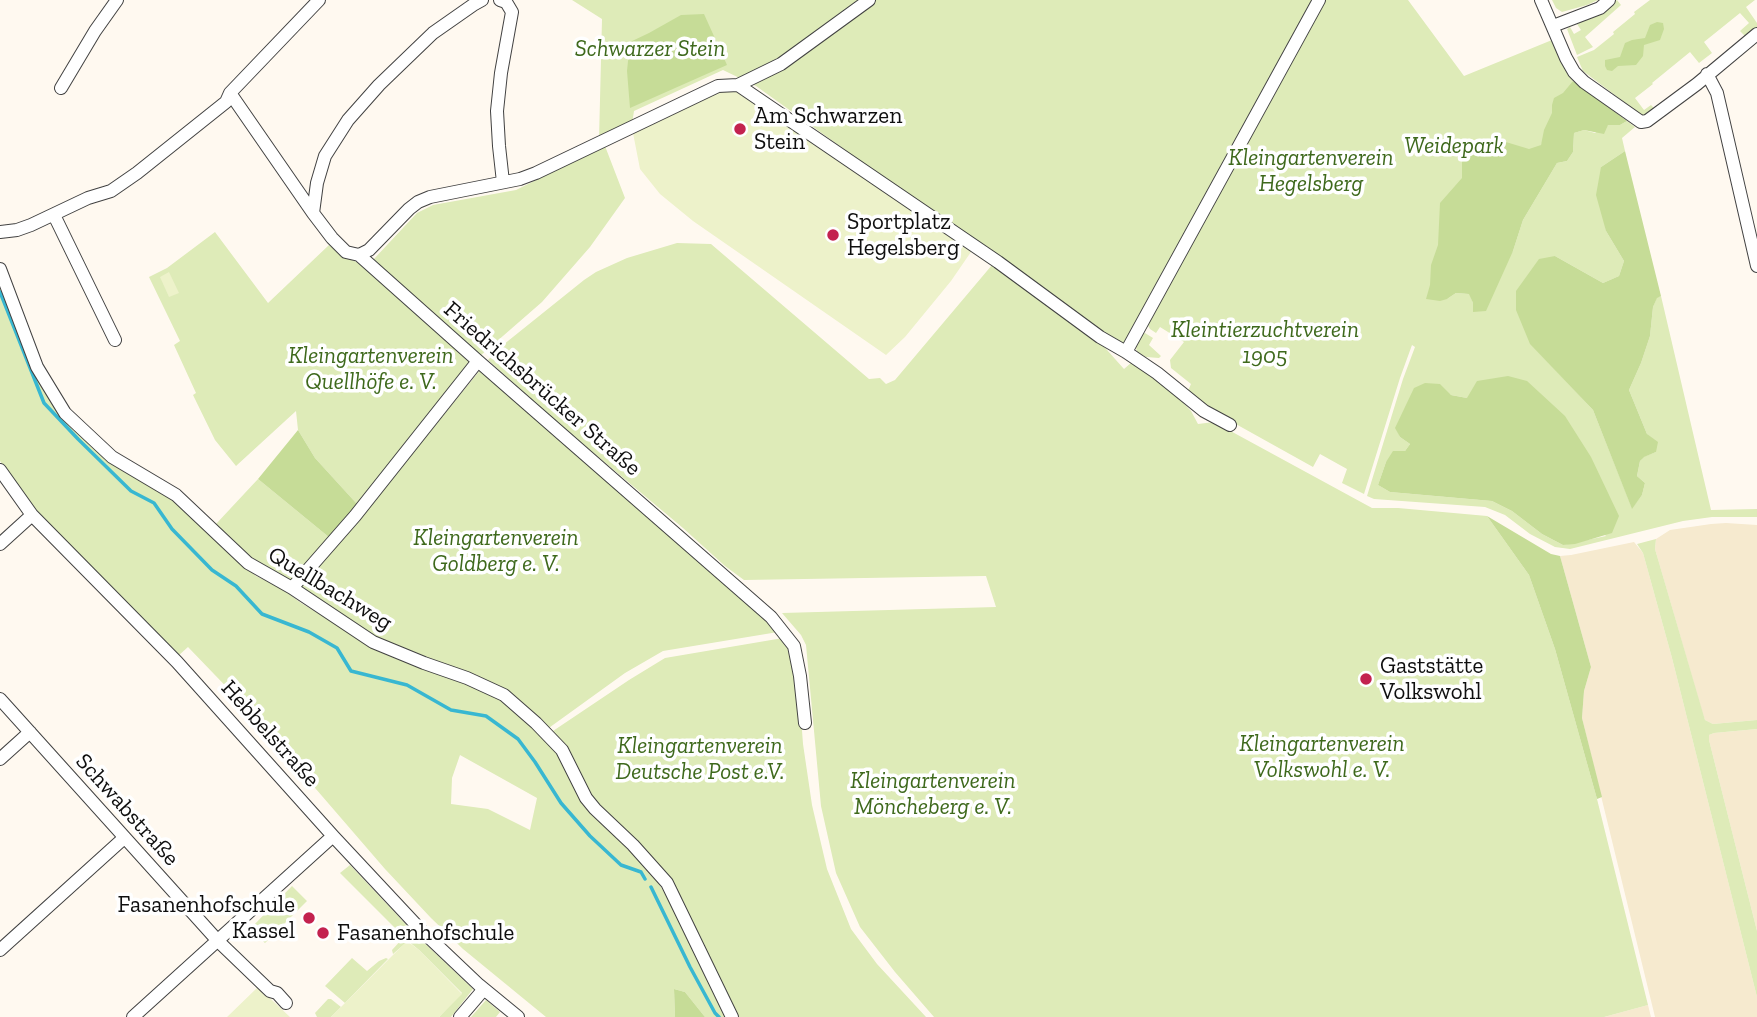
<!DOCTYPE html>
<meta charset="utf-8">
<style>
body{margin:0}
canvas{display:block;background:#fff9f0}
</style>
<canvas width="1757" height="1017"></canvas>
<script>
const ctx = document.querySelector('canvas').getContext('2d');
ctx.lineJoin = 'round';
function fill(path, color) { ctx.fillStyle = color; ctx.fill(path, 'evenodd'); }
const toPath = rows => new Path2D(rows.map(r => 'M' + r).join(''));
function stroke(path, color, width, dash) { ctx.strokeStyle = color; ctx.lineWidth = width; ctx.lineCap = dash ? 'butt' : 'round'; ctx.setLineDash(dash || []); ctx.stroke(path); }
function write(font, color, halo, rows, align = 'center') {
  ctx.font = font + ' "Zilla Slab",serif'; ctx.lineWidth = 7; ctx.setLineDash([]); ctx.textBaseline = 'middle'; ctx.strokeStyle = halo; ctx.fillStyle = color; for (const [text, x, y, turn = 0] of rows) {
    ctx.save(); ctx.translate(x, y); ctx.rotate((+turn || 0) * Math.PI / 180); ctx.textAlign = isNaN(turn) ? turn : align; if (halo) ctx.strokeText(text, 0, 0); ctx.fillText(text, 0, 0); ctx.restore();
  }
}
const farmland = toPath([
 [1726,523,1757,525,1757,720,1713,724,1705,720,1702,711,1655,549,1656,539,1670,530,1711,524],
 [1634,542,1643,553,1672,658,1757,997,1757,1017,1655,1017,1582,718,1584,691,1591,667,1560,556,1571,555],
 [1757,729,1757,931,1709,740,1709,735,1714,733],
 [1648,1005,1651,1017,1604,1017]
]);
const green = toPath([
 [572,0,1312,0,1125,344,1102,334,756,86,723,70,634,111,632,124,599,140,602,19],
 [1325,0,1408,0,1464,76,1552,40,1568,75,1573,81,1541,145,1447,299,1456,293,1470,294,1473,303,1513,251,1523,220,1557,163,1567,161,1573,152,1574,133,1584,130,1595,133,1608,125,1620,125,1627,121,1635,127,1622,138,1625,151,1601,167,1606,231,1624,261,1619,276,1603,283,1555,256,1531,344,1593,410,1632,508,1642,495,1645,483,1637,476,1640,461,1643,457,1656,452,1647,434,1629,390,1641,363,1650,336,1653,307,1657,297,1661,296,1711,510,1757,509,1757,517,1712,517,1683,521,1570,549,1555,547,1530,534,1505,515,1485,507,1374,499,1367,496,1403,379,1415,347,1412,345,1400,378,1364,494,1342,483,1347,469,1320,454,1313,467,1216,413,1187,393,1191,384,1171,368,1170,360,1184,342,1160,327,1156,333,1150,329,1147,324],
 [1415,388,1467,398,1606,536,1563,545,1542,534,1512,511,1492,501,1390,492,1378,485,1386,462,1405,451,1410,444,1400,437,1396,428],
 [1552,0,1598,0,1587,5,1562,12,1556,8],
 [1617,0,1621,5,1585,37,1593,47,1577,55,1567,29,1570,27,1574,34,1581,30,1577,24,1603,11],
 [1650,0,1755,0,1746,7,1757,23,1757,27,1745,36,1740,31,1749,23,1740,13,1704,42,1712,53,1699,63,1690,52,1652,83,1653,84,1635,98,1644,110,1651,105,1654,108,1646,115,1643,115,1640,114,1583,71,1577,57,1594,50,1614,34,1613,32,1635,14,1634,12],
 [605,146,625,198,590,247,542,302,480,356,373,260,417,213,433,205,516,190],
 [215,232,268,303,329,245,343,256,368,267,473,362,357,504,315,458,298,430,296,411,236,466,215,440,193,395,196,393,174,345,180,341,149,277,167,268],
 [677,243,711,244,869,379,880,378,886,384,895,380,992,265,1099,341,1124,369,1132,362,1172,391,1191,411,1198,424,1214,422,1372,508,1398,508,1487,516,1529,575,1555,649,1597,799,1648,1005,1604,1017,934,1017,895,972,860,927,836,873,821,806,806,645,801,635,782,613,996,607,986,576,744,580,725,566,683,528,559,424,488,360,498,349,584,280,596,272,627,258],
 [0,283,63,417,170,498,256,576,281,588,301,603,371,645,503,699,561,753,584,802,654,876,678,915,730,1017,705,1017,685,992,674,989,675,1017,546,1017,463,949,431,918,385,869,240,701,188,647,178,656,35,511,0,461],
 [460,755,537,798,530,830,488,809,451,804,452,778],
 [1145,333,1153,338,1149,345,1161,356,1159,358,1146,357,1137,352,1135,343,1140,334],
 [481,369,673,537,778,632,663,651,625,673,546,730,505,694,375,639,299,589,359,519],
 [258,479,330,538,292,581,256,564,216,524],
 [1656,539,1655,549,1705,720,1713,724,1757,720,1757,729,1714,733,1709,735,1709,740,1757,931,1757,997,1672,658,1643,553,1637,544],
 [783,638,791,648,798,676,803,744,812,805,827,869,851,929,877,964,926,1017,735,1017,668,878,597,805,550,733,629,680,665,658],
 [350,865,415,934,473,989,451,1017,439,1017,462,993,419,950,408,941,393,954,392,950,404,937,340,873],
 [292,886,307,901,265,943,250,929],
 [352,958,367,971,379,961,386,958,388,959,345,1003,325,986],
 [328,999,331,999,341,1007,331,1017,317,1017,315,1013],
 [486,1000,500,1012,496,1017,471,1017]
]);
const forest = toPath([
 [704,14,727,65,630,108,627,71,630,42,649,33,681,15],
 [1657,22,1663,23,1664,29,1660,40,1644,45,1643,56,1636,65,1618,66,1612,71,1607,70,1605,66,1605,60,1620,57,1625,43,1632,40,1645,38,1650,25],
 [1573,81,1627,121,1620,125,1608,125,1604,134,1584,130,1574,133,1573,152,1567,161,1557,163,1523,220,1513,251,1486,311,1473,312,1473,303,1469,294,1456,293,1447,299,1440,301,1426,299,1430,285,1431,265,1438,245,1440,203,1462,178,1462,162,1471,145,1496,139,1529,149,1541,145,1544,130,1552,113,1552,105,1554,98,1563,93],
 [1625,151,1661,296,1657,298,1653,307,1650,336,1641,363,1629,390,1647,434,1658,442,1656,452,1644,457,1640,461,1637,476,1645,483,1642,495,1632,509,1593,410,1530,344,1516,310,1516,291,1539,259,1555,256,1603,283,1619,276,1624,261,1606,231,1596,195,1601,167],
 [1508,376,1527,381,1565,416,1591,457,1619,516,1612,533,1575,544,1563,545,1542,534,1512,511,1492,501,1390,492,1378,485,1386,462,1393,451,1405,451,1410,444,1400,437,1395,428,1414,388,1425,383,1440,384,1451,395,1467,398,1477,381],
 [298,430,315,458,357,504,330,538,258,479],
 [1487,516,1551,554,1560,556,1591,667,1584,691,1582,718,1602,797,1597,799,1555,649,1529,575],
 [674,989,685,992,705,1017,675,1017]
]);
const pitch = toPath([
 [737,88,973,249,951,281,905,337,886,355,693,221,660,194,640,169,633,133,719,90],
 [169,272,179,293,169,297,160,277],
 [407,941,419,950,462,994,439,1017,331,1017],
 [258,987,290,1017,227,1017]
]);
const stream = toPath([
 [0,292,44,403,78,439,131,491,154,503,172,529,212,570,236,586,262,614,309,632,337,648,351,671,407,685,451,710,486,716,518,739,535,762,561,803,590,836,621,865,641,872,645,879],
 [651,887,690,967,715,1013,719,1017]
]);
const minor = toPath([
 [500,0,506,2,512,12,501,73,497,111,499,146,503,182],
 [1541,0,1566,58,1574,72,1584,82,1641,122,1647,121,1697,84,1757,34],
 [1553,26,1600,8,1609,0],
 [1707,74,1717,93,1757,266],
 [738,85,998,262,1100,337,1126,352,1157,373,1204,411,1230,425],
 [61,88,95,31,117,0],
 [230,93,313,213,332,238,346,252,359,255,368,263,478,361,771,617,794,646,800,676,805,723],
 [313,213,317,183,325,156,348,120,379,85,433,33,473,5,482,0],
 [54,215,115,340],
 [0,232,17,230,31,225,88,198,111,191,137,173,226,102,230,93,319,0],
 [359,255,369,250,409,209,418,202,430,197,520,179,536,173,718,86,738,85,781,64,869,0],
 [0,269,37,367,65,413,112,457,176,495,248,563,292,588,373,642,424,663,467,678,504,695,536,723,562,750,586,798,595,809,633,845,667,883,732,1017],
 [1126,352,1319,0],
 [0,470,32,515,177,662,333,836,420,929,479,985,518,1017],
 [0,544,32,515],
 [292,588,355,516,478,361],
 [0,699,218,941,270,991,277,993,286,1003],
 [0,759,30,732],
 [0,950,124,838],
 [133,1017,333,836],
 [460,1017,484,989]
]);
const markers = [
 [740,129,7,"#c3224f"],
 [833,235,7,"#c3224f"],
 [1366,679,7,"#c3224f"],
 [309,918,7,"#c3224f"],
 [323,933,7,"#c3224f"]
];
const parkNames = [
 ["Schwarzer Stein",650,49],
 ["Weidepark",1454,146],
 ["Kleingartenverein",1311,158],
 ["Hegelsberg",1311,184],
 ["Kleintierzuchtverein",1265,330],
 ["1905",1265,356],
 ["Kleingartenverein",371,356],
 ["Quellhöfe e. V.",371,382],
 ["Kleingartenverein",496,538],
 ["Goldberg e. V.",496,564],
 ["Kleingartenverein",1322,744],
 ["Volkswohl e. V.",1322,770],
 ["Kleingartenverein",700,746],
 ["Deutsche Post e.V.",700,772],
 ["Kleingartenverein",933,781],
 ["Möncheberg e. V.",933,807]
];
const poiNames = [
 ["Am Schwarzen",754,116],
 ["Stein",754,142],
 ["Sportplatz",847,222],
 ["Hegelsberg",847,248],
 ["Gaststätte",1380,666],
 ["Volkswohl",1380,692],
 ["Fasanenhofschule",295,905,"right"],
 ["Kassel",295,931,"right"],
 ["Fasanenhofschule",337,933]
];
const streetNames = [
 ["Friedrichsbrücker Straße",542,389,41],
 ["Quellbachweg",330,589,31],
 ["Hebbelstraße",270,734,48],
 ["Schwabstraße",127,810,48]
];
fill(farmland, '#f6eacf');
fill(green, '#deebb8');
fill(forest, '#c6dc97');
fill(pitch, '#edf2ca');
stroke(stream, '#38b7d1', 3.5);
stroke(minor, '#424242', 14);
stroke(minor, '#fff', 12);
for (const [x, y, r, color] of markers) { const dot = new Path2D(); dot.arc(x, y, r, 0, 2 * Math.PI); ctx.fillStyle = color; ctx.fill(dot); stroke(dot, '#fff', 2.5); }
write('italic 23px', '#3e691c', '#fff', parkNames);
write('23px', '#0f0f0f', '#fff', poiNames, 'left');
write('23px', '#0f0f0f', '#fff', streetNames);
</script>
